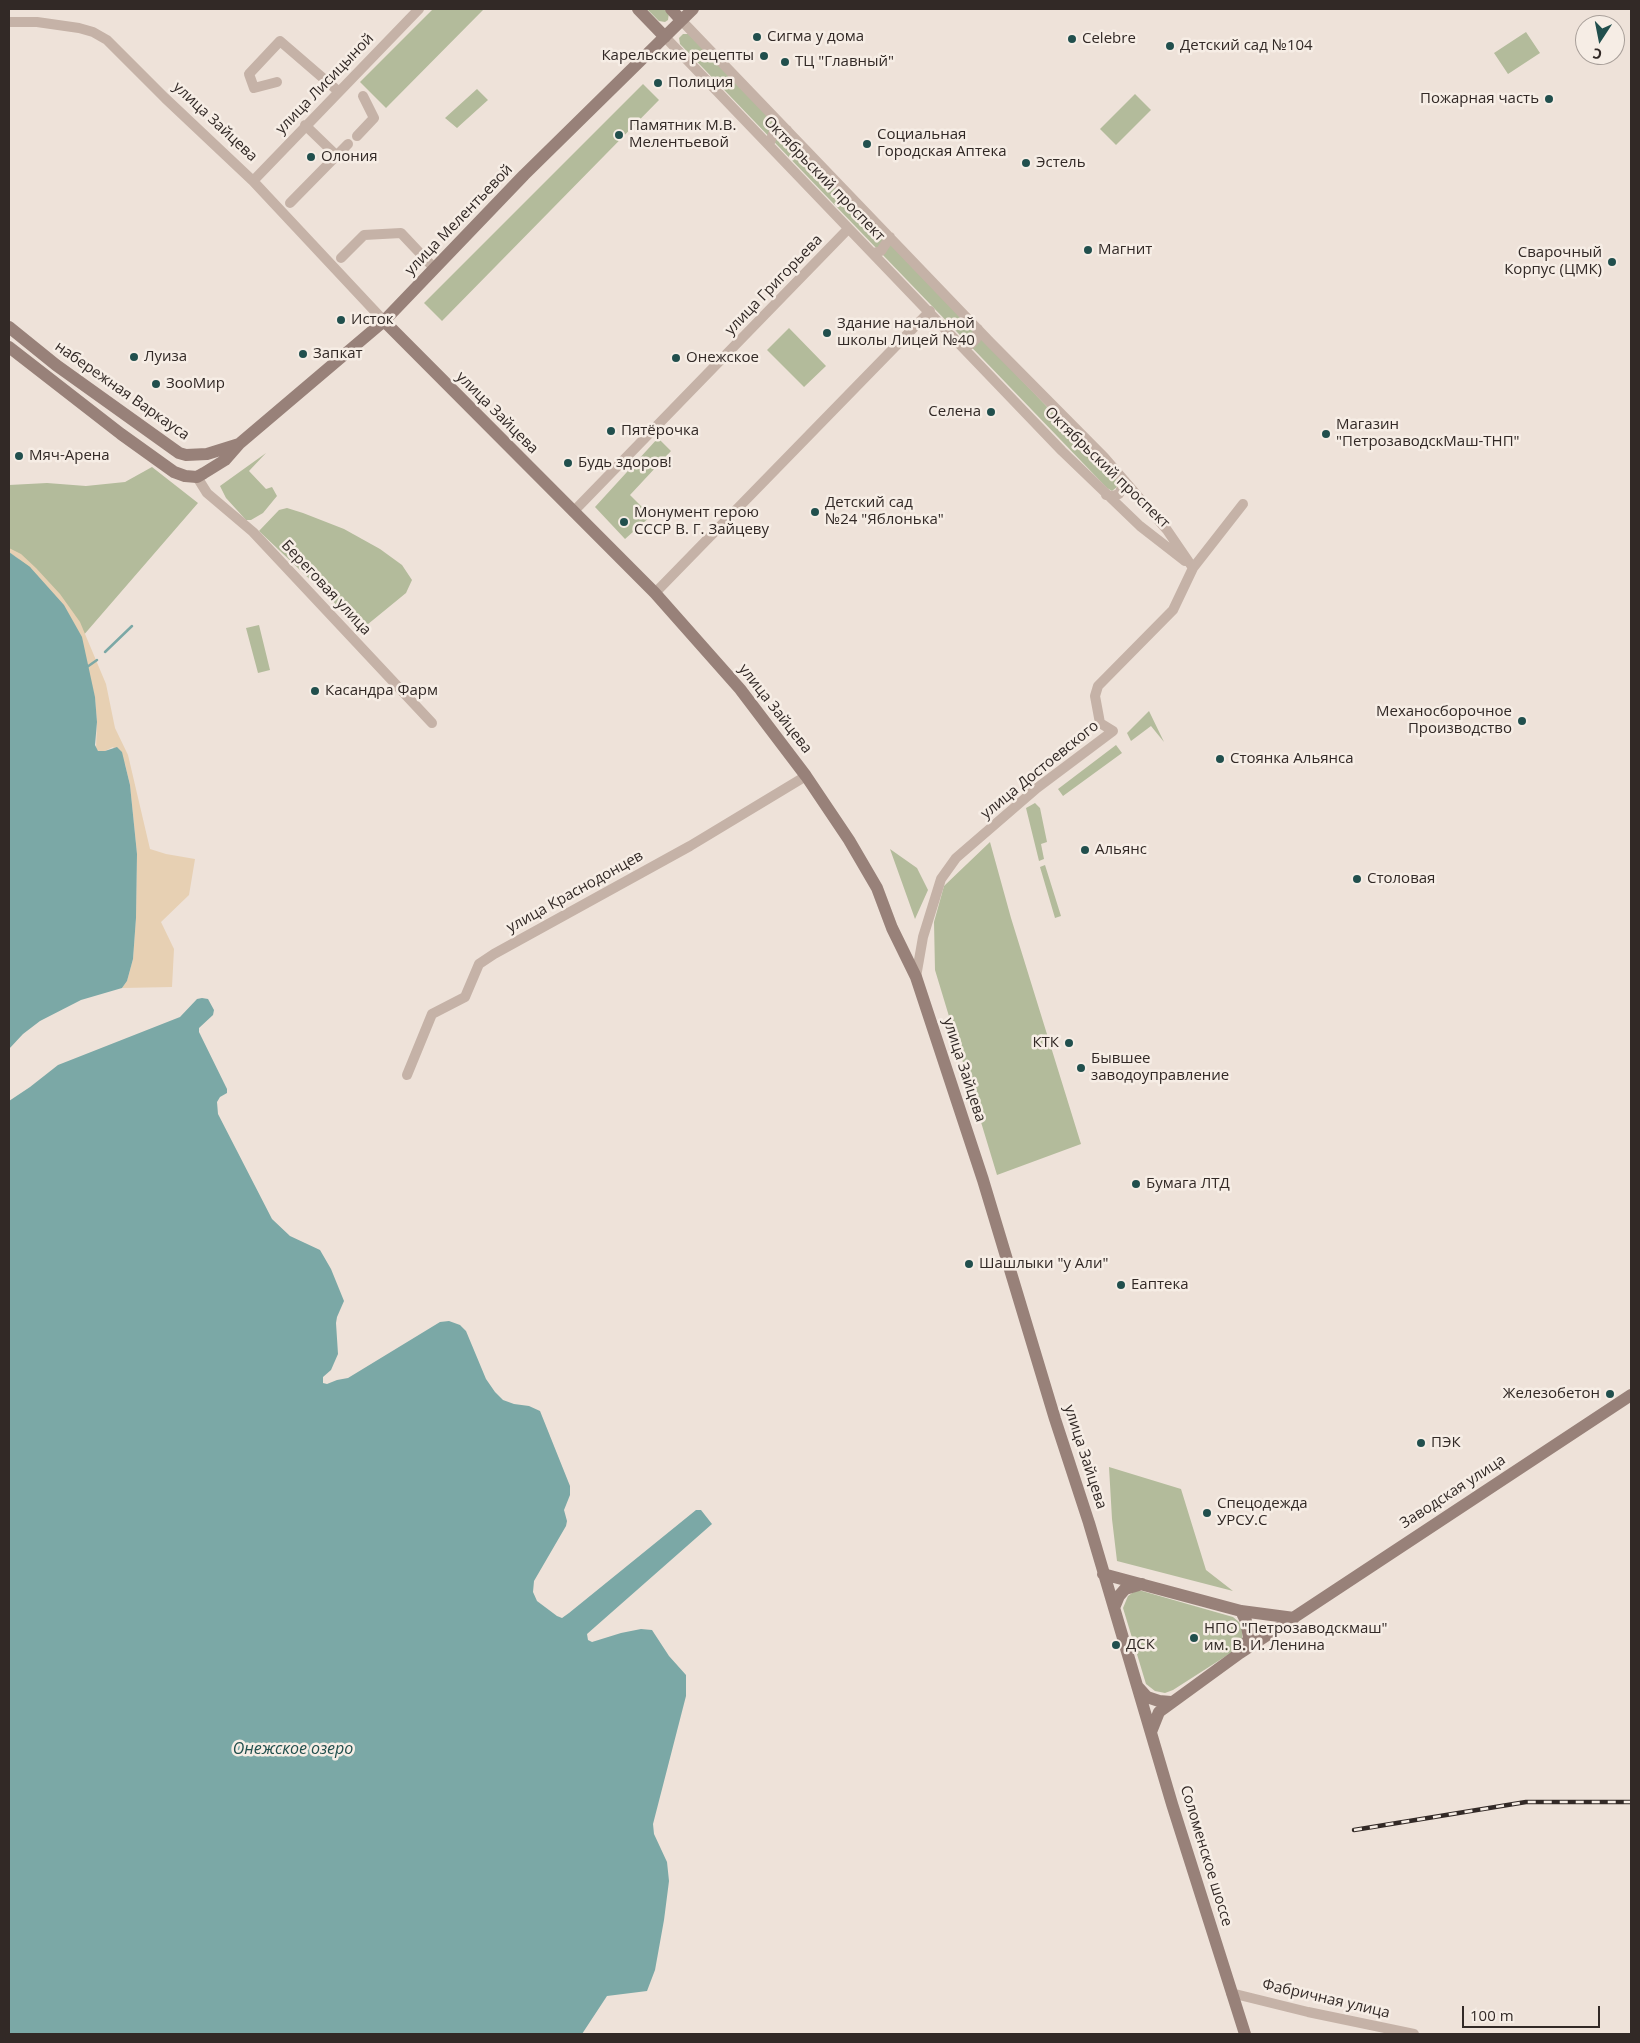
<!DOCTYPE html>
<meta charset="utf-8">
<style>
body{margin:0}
#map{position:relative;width:1640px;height:2043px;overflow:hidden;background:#eee2d9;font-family:"Open Sans",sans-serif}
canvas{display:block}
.frame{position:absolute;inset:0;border:10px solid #322926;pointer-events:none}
.north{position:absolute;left:1575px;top:15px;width:50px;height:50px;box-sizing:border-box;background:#f6ede5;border:1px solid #a89f99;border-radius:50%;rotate:191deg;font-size:14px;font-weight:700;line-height:20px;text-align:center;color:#322926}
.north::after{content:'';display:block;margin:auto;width:18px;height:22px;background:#214f4d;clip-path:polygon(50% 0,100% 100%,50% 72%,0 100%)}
.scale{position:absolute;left:1462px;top:2006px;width:138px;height:22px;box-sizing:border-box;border:2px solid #322926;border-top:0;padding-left:6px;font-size:15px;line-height:18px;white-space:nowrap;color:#322926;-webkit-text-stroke:4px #f6ede5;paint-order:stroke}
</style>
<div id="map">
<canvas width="1640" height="2043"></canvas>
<div class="frame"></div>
<div class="north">С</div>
<div class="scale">100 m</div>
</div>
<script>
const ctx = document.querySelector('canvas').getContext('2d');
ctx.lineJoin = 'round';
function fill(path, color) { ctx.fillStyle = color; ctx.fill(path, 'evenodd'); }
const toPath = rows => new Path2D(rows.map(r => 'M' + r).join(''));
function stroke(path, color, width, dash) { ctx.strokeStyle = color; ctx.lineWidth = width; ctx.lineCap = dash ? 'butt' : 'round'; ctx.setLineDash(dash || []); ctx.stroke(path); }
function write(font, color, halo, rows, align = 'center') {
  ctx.font = font + ' "Open Sans",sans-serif'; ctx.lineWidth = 5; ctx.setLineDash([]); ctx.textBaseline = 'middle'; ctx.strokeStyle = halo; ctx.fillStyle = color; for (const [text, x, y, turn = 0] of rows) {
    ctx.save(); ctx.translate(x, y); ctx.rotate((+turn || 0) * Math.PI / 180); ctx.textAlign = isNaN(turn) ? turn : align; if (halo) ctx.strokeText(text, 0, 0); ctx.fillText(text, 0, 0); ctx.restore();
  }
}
const green = toPath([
 [433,9,484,9,386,108,360,82],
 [647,9,664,9,669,13,668,20,665,22,659,21],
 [1526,32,1540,53,1508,74,1494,53],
 [683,34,691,34,1118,481,1117,487,1112,491,1107,488,680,44,679,38],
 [643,84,659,100,442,321,424,303],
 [477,89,488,100,457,128,445,118],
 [1135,94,1151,110,1116,145,1100,129],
 [789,328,826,366,804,387,767,350],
 [658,438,671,451,630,495,651,516,625,539,595,507],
 [266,453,249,471,266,489,272,487,277,496,263,513,251,520,246,520,226,498,220,486],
 [152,467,198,503,82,637,18,558,9,552,9,485,47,483,86,486,125,482],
 [287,508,303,513,344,529,380,549,402,565,412,580,406,593,362,629,259,531,279,510],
 [259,625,270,670,258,673,246,628],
 [1149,711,1164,742,1151,726,1131,741,1127,733],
 [1116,745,1122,753,1063,796,1058,789],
 [1035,803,1040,808,1047,842,1041,844,1044,859,1039,861,1026,808],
 [990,842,1011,918,1081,1144,997,1175,935,970,934,922,944,886],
 [890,849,917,868,928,890,915,919],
 [1045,865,1061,916,1055,918,1040,867],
 [1109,1467,1181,1489,1206,1570,1233,1591,1117,1561,1112,1519],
 [1135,1591,1142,1591,1233,1617,1239,1622,1242,1628,1242,1639,1237,1649,1173,1690,1165,1693,1155,1691,1146,1684,1123,1608,1128,1596]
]);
const sand = toPath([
 [9,548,21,554,36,568,60,594,80,622,106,684,115,728,128,755,150,849,166,854,195,859,189,895,161,922,174,949,172,987,122,988,127,981,133,959,136,918,137,854,130,785,125,764,113,747,105,751,98,751,96,749,97,722,95,698,87,667,30,567,9,552]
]);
const water = toPath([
 [9,552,30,567,64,605,82,637,95,697,97,722,95,745,98,751,105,751,117,747,122,752,130,785,137,854,136,918,133,959,127,981,122,988,81,1000,40,1021,23,1034,9,1049],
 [202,998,208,999,214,1010,213,1015,199,1028,199,1032,227,1089,227,1093,220,1097,217,1102,218,1114,272,1219,290,1236,320,1250,331,1269,344,1301,337,1317,336,1323,338,1354,331,1370,323,1377,323,1383,327,1384,337,1380,348,1378,440,1322,449,1321,460,1325,466,1331,486,1379,495,1392,503,1400,514,1404,529,1406,540,1411,570,1486,570,1495,564,1510,567,1521,566,1526,534,1581,533,1592,537,1601,557,1616,562,1618,569,1613,696,1510,701,1510,712,1524,587,1634,588,1640,592,1642,621,1633,641,1629,652,1630,669,1656,686,1675,686,1696,653,1824,654,1834,667,1862,669,1881,664,1920,655,1970,647,1991,607,1996,582,2034,9,2034,9,1101,30,1087,58,1065,180,1017,197,999]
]);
const stream = toPath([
 [105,652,132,626],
 [87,667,97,660]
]);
const minor = toPath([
 [681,20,990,342,1104,457,1167,530,1193,568],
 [9,22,37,22,79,28,93,32,107,40,165,98,253,181,384,321],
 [665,37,1062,451,1140,526,1185,561],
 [277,82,254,88,249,74,280,41,338,91],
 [305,125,336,155],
 [357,136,374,118,363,96],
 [769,145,773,134,778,131,787,130],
 [253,181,419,9],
 [290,203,348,144],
 [873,253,881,251,890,237],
 [341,258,364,235,401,233,434,268],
 [962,346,971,344,976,339,978,329],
 [197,477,207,493,253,532,432,723],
 [1106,495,1113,496,1119,494,1125,481],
 [573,512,848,229],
 [655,593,930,311],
 [916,977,923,937,941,879,956,858,1037,788,1113,731,1100,723,1095,696,1098,686,1173,610,1193,568,1243,504],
 [407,1075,432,1014,465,997,479,964,494,954,690,846,806,776],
 [1231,1993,1308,2012,1414,2034]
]);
const secondary = toPath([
 [638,9,665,37],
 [671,9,681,20],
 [384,321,655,593,740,689,806,776,849,840,877,888,892,928,916,977,983,1180,1055,1419,1089,1523,1172,1804,1245,2034],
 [9,327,56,365,179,453,186,455,207,454,239,444],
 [9,347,121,434,174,472,185,476,197,477,204,473,225,460,239,444,384,321,524,175,693,9],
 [1103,1574,1241,1611,1294,1618],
 [1114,1608,1119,1596,1125,1589,1142,1584],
 [1241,1611,1246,1621,1249,1638,1242,1651],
 [1138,1687,1147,1697,1159,1701,1171,1702],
 [1151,1732,1159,1712,1240,1653,1631,1395]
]);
const rail = toPath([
 [1354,1830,1526,1802,1631,1802]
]);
const markers = [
 [757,37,5,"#214f4d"],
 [1072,39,5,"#214f4d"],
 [1170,46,5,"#214f4d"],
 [764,56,5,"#214f4d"],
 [785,62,5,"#214f4d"],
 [658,83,5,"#214f4d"],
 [1549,99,5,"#214f4d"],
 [619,135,5,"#214f4d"],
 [867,144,5,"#214f4d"],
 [311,157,5,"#214f4d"],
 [1026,163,5,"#214f4d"],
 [1088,250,5,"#214f4d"],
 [1612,262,5,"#214f4d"],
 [341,320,5,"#214f4d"],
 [827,333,5,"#214f4d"],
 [303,354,5,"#214f4d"],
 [134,357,5,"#214f4d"],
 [676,358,5,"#214f4d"],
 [156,384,5,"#214f4d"],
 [991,412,5,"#214f4d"],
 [611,431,5,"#214f4d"],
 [1326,434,5,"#214f4d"],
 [19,456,5,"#214f4d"],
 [568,463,5,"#214f4d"],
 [815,512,5,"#214f4d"],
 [624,522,5,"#214f4d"],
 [315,691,5,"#214f4d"],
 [1522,721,5,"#214f4d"],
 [1220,759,5,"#214f4d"],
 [1085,850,5,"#214f4d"],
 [1357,879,5,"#214f4d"],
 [1069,1043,5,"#214f4d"],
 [1081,1068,5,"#214f4d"],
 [1136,1184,5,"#214f4d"],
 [969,1264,5,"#214f4d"],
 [1121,1285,5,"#214f4d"],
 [1610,1394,5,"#214f4d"],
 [1421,1443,5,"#214f4d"],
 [1207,1513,5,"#214f4d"],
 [1194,1638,5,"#214f4d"],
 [1116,1645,5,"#214f4d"]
];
const poiNames = [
 ["Сигма у дома",767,37],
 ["Celebre",1082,39],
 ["Детский сад №104",1180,46],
 ["Карельские рецепты",754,56,"right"],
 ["ТЦ \"Главный\"",795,62],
 ["Полиция",668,83],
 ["Пожарная часть",1539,99,"right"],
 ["Памятник М.В.",629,126],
 ["Мелентьевой",629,143],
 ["Социальная",877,135],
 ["Городская Аптека",877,152],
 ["Олония",321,157],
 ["Эстель",1036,163],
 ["Магнит",1098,250],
 ["Сварочный",1602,253,"right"],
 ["Корпус (ЦМК)",1602,270,"right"],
 ["Исток",351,320],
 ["Здание начальной",837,324],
 ["школы Лицей №40",837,341],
 ["Запкат",313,354],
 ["Луиза",144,357],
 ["Онежское",686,358],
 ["ЗооМир",166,384],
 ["Селена",981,412,"right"],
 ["Магазин",1336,425],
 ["\"ПетрозаводскМаш-ТНП\"",1336,442],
 ["Пятёрочка",621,431],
 ["Мяч-Арена",29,456],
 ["Будь здоров!",578,463],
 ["Детский сад",825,503],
 ["№24 \"Яблонька\"",825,520],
 ["Монумент герою",634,513],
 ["СССР В. Г. Зайцеву",634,530],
 ["Касандра Фарм",325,691],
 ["Механосборочное",1512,712,"right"],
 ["Производство",1512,729,"right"],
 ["Стоянка Альянса",1230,759],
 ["Альянс",1095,850],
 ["Столовая",1367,879],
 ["КТК",1059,1043,"right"],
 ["Бывшее",1091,1059],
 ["заводоуправление",1091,1076],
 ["Бумага ЛТД",1146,1184],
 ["Шашлыки \"у Али\"",979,1264],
 ["Еаптека",1131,1285],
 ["Железобетон",1600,1394,"right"],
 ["ПЭК",1431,1443],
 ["Спецодежда",1217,1504],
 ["УРСУ.С",1217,1521],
 ["НПО \"Петрозаводскмаш\"",1204,1629],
 ["им. В. И. Ленина",1204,1646],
 ["ДСК",1126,1645]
];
const streetNames = [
 ["улица Лисицыной",325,84,-46],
 ["улица Зайцева",215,122,43],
 ["Октябрьский проспект",824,179,46],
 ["улица Мелентьевой",459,220,-46],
 ["улица Григорьева",774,285,-46],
 ["набережная Варкауса",122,391,35],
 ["улица Зайцева",497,413,45],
 ["Октябрьский проспект",1107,468,44],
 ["Береговая улица",326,588,47],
 ["улица Зайцева",775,709,52],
 ["улица Достоевского",1040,770,-39],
 ["улица Краснодонцев",575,892,-29],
 ["улица Зайцева",964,1070,72],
 ["улица Зайцева",1085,1457,72],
 ["Заводская улица",1453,1492,-33],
 ["Соломенское шоссе",1206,1856,73],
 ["Фабричная улица",1326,1999,13]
];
const waterNames = [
 ["Онежское озеро",293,1749]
];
fill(green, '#b3bb9b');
fill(sand, '#e7d0b3');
fill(water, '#7ba8a6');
stroke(stream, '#7ba8a6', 2.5);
stroke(minor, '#c5b2a7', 10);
stroke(secondary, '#988179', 12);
stroke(rail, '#322926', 4.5);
stroke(rail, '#f6ede5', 2.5, [8]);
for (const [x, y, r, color] of markers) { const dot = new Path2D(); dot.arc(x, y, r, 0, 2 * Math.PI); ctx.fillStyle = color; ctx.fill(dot); stroke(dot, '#f6ede5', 2); }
write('15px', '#322926', '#f6ede5', poiNames, 'left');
write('15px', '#322926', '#f6ede5', streetNames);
write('italic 16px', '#214f4d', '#f6ede5', waterNames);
</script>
